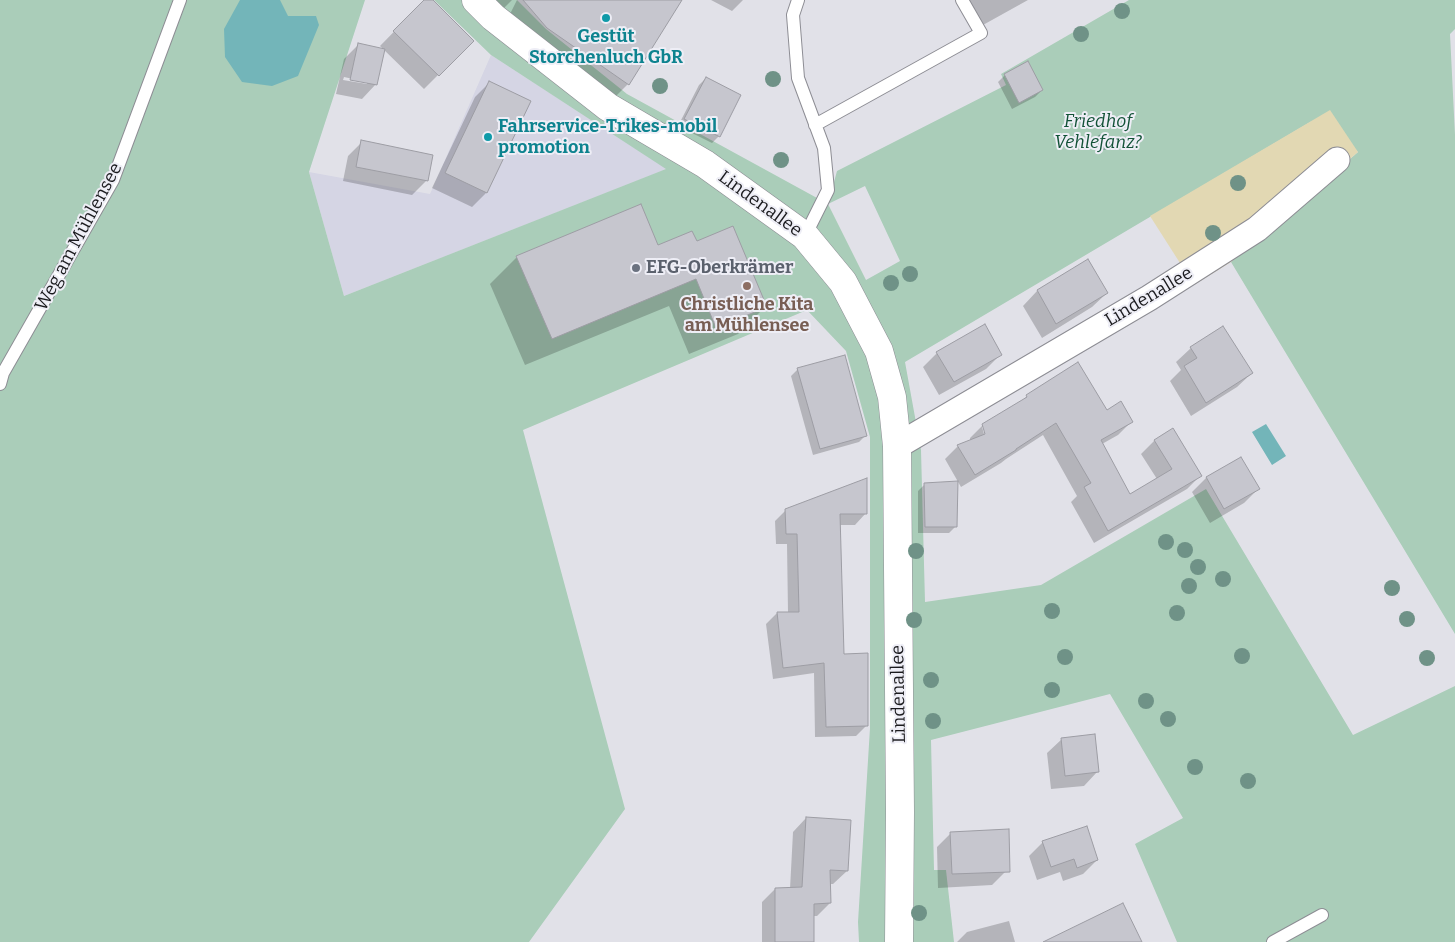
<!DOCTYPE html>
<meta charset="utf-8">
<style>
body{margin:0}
canvas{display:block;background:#e1e1e8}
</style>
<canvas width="1455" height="942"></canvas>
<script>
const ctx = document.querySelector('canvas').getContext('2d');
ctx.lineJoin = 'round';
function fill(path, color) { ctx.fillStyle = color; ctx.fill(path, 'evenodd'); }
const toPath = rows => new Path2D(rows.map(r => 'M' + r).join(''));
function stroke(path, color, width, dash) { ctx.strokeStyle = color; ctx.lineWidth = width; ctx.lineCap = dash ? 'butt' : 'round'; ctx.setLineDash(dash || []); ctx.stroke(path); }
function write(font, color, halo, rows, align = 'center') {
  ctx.font = font + ' Bitter,serif'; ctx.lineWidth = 4; ctx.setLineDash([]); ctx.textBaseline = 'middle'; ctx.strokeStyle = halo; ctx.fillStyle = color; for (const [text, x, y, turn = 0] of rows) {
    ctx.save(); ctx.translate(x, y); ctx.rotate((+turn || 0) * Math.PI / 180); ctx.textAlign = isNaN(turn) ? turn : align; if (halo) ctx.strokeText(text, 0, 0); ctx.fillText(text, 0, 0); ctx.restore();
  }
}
const built = toPath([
 [491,55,667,169,344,296,309,172,430,194]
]);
const green = toPath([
 [0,0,365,0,309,172,344,296,666,169,491,55,434,0,517,0,546,29,627,94,828,204,837,171,1006,85,1001,74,1129,0,1455,0,1455,29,1450,34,1455,135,1455,634,1231,262,1358,152,1312,121,905,362,921,450,925,602,1041,585,1206,489,1353,735,1455,686,1455,942,1177,942,1135,844,1183,818,1110,694,931,740,934,870,946,870,954,942,859,942,858,922,870,728,870,437,846,351,807,310,523,430,625,809,529,942,0,942],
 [865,186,900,261,866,280,828,204]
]);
const sand = toPath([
 [1330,110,1358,152,1231,262,1194,285,1150,216]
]);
const water = toPath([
 [240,0,280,0,288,16,316,16,319,25,298,76,272,86,242,82,225,57,224,29],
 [1266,424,1286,456,1272,465,1252,432]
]);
const shadow = toPath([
 [425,0,431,0,472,41,424,89,380,46],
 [482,0,512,0,496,16],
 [517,0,681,0,628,84,606,106,504,26],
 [711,0,743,0,732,11],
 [969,0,1028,0,983,25],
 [358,45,376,84,362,99,336,94,344,59],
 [344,77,367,82,367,84,343,80],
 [1005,75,1042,90,1035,97,1012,109,998,82],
 [706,78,719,136,712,143,678,126,699,85],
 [489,83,486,193,472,207,432,188,475,97],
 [362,142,427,180,412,195,343,181,348,156],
 [696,242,765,307,738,334,689,354,669,306,525,365,490,284,517,257,657,246],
 [1088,260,1107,293,1092,307,1042,338,1023,306,1037,291],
 [1223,328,1252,373,1237,387,1191,416,1170,381,1181,370,1176,362,1191,348],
 [937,353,1001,354,986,369,939,395,923,367],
 [798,369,866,435,859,442,813,455,791,376],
 [1027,396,1106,412,1132,421,1118,435,1102,444,1130,496,1157,479,1141,454,1154,441,1173,430,1200,476,1187,489,1094,543,1071,502,1077,496,1043,435,1006,459,1001,463,961,487,945,459,958,446,970,441,970,438,983,425,1022,401],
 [982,427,985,427,986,441],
 [1240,458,1258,489,1244,503,1210,523,1192,492,1206,478],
 [925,484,956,526,949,533,918,533,918,491],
 [786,510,866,513,855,525,839,525,842,655,867,725,856,736,815,737,814,673,773,679,766,624,777,613,788,613,787,544,776,544,775,521],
 [1062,739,1098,771,1084,786,1051,789,1047,753],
 [806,818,847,871,833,884,830,884,830,903,817,916,813,916,812,942,762,942,762,902,775,889,790,889,793,832],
 [951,833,1006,871,992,885,938,888,937,847],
 [1043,842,1097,860,1083,874,1063,881,1060,872,1037,880,1029,856],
 [1009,921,1015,942,957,942,967,932]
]);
const building = toPath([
 [424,0,433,0,474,41,439,76,393,31,424,0],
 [523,0,682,0,629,85,547,28,523,0],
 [358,43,385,49,377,85,350,80,358,43],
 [1028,61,1043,90,1019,103,1004,74,1028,61],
 [706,77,741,95,720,137,684,119,706,77],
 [489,81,531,101,487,193,445,173,489,81],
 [361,140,433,155,428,181,356,167,361,140],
 [641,204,658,245,692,231,697,241,733,226,767,307,716,328,696,279,552,339,516,256,641,204],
 [1088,259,1108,293,1056,324,1037,290,1088,259],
 [985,324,1002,355,954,382,936,352,985,324],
 [1223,326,1253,373,1206,403,1184,366,1197,358,1190,347,1223,326],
 [845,355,867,436,820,449,797,368,845,355],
 [1078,362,1107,410,1121,401,1133,422,1101,440,1130,494,1172,469,1154,440,1173,428,1202,476,1108,531,1084,487,1091,483,1056,423,1016,449,1016,450,975,475,957,445,985,434,982,424,1027,397,1026,395,1078,362],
 [1241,457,1260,489,1224,509,1206,477,1241,457],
 [867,478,867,514,840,514,844,654,868,653,868,726,826,727,824,663,783,668,777,612,799,612,797,534,786,534,785,509,867,478],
 [958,481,957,527,925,527,924,483,958,481],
 [1095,734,1099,772,1065,776,1061,738,1095,734],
 [806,817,851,820,848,871,830,870,831,903,814,904,814,942,775,942,775,888,802,887,806,817],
 [1087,826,1098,860,1077,868,1074,859,1051,867,1042,841,1087,826],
 [1009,829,1010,872,952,874,950,832,1009,829],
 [1123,903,1142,942,1043,942,1123,903]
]);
const service = toPath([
 [798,0,793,15,798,78,824,148,828,190,805,236],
 [815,125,981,33,962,0],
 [0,384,3,373,113,180,180,0],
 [1273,942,1322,915]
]);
const minor = toPath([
 [897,446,1149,298,1257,229,1337,160]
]);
const secondary = toPath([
 [476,0,493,17,608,107,705,164,805,236,843,282,879,351,892,397,897,446,900,812,899,942]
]);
const trees = [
 [1122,11],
 [1081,34],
 [773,79],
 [660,86],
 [1103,142],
 [781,160],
 [1238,183],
 [1213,233],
 [910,274],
 [891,283],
 [1166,542],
 [1185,550],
 [916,551],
 [1198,567],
 [1223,579],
 [1189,586],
 [1392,588],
 [1052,611],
 [1177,613],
 [1407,619],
 [914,620],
 [1242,656],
 [1065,657],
 [1427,658],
 [931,680],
 [1052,690],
 [1146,701],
 [1168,719],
 [933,721],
 [1195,767],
 [1248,781],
 [919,913]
];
const markers = [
 [606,18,5,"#0f9aa8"],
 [488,137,5,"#0f9aa8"],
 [636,268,5,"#6b7280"],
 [747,286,5,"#8d6e63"]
];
const cultureNames = [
 ["Gestüt",606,37],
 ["Storchenluch GbR",606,58],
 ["Fahrservice-Trikes-mobil",498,127,"left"],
 ["promotion",498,148,"left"]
];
const parkNames = [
 ["Friedhof",1098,122],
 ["Vehlefanz?",1098,143]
];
const streetNames = [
 ["Lindenallee",760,204,36],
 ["Weg am Mühlensee",79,237,-62],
 ["Lindenallee",1149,297,-31],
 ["Lindenallee",899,694,-91]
];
const worshipNames = [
 ["EFG-Oberkrämer",646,268]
];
const educationNames = [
 ["Christliche Kita",747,305],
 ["am Mühlensee",747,326]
];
fill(built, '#d5d5e4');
fill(green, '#aacdb9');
fill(sand, '#e2d8b3');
fill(water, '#73b5b9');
fill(shadow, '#0003');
fill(building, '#c6c6ce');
stroke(building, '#9d9da4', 1);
stroke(service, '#8d8d94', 14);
stroke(minor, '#8d8d94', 27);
stroke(secondary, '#8d8d94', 29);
stroke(service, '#fff', 12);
stroke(minor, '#fff', 25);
stroke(secondary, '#fff', 28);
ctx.fillStyle = '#6f9287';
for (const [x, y] of trees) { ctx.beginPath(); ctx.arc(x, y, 8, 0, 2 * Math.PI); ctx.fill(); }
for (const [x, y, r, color] of markers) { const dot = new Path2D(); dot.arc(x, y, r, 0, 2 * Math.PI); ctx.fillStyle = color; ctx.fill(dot); stroke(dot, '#eeeef6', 2); }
write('bold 18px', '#0d838f', '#eeeef6', cultureNames);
write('italic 18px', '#125237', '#eeeef6', parkNames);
write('18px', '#1b1b1e', '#eeeef6', streetNames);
write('bold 18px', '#5b616d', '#eeeef6', worshipNames, 'left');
write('bold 18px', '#785e54', '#eeeef6', educationNames);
</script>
